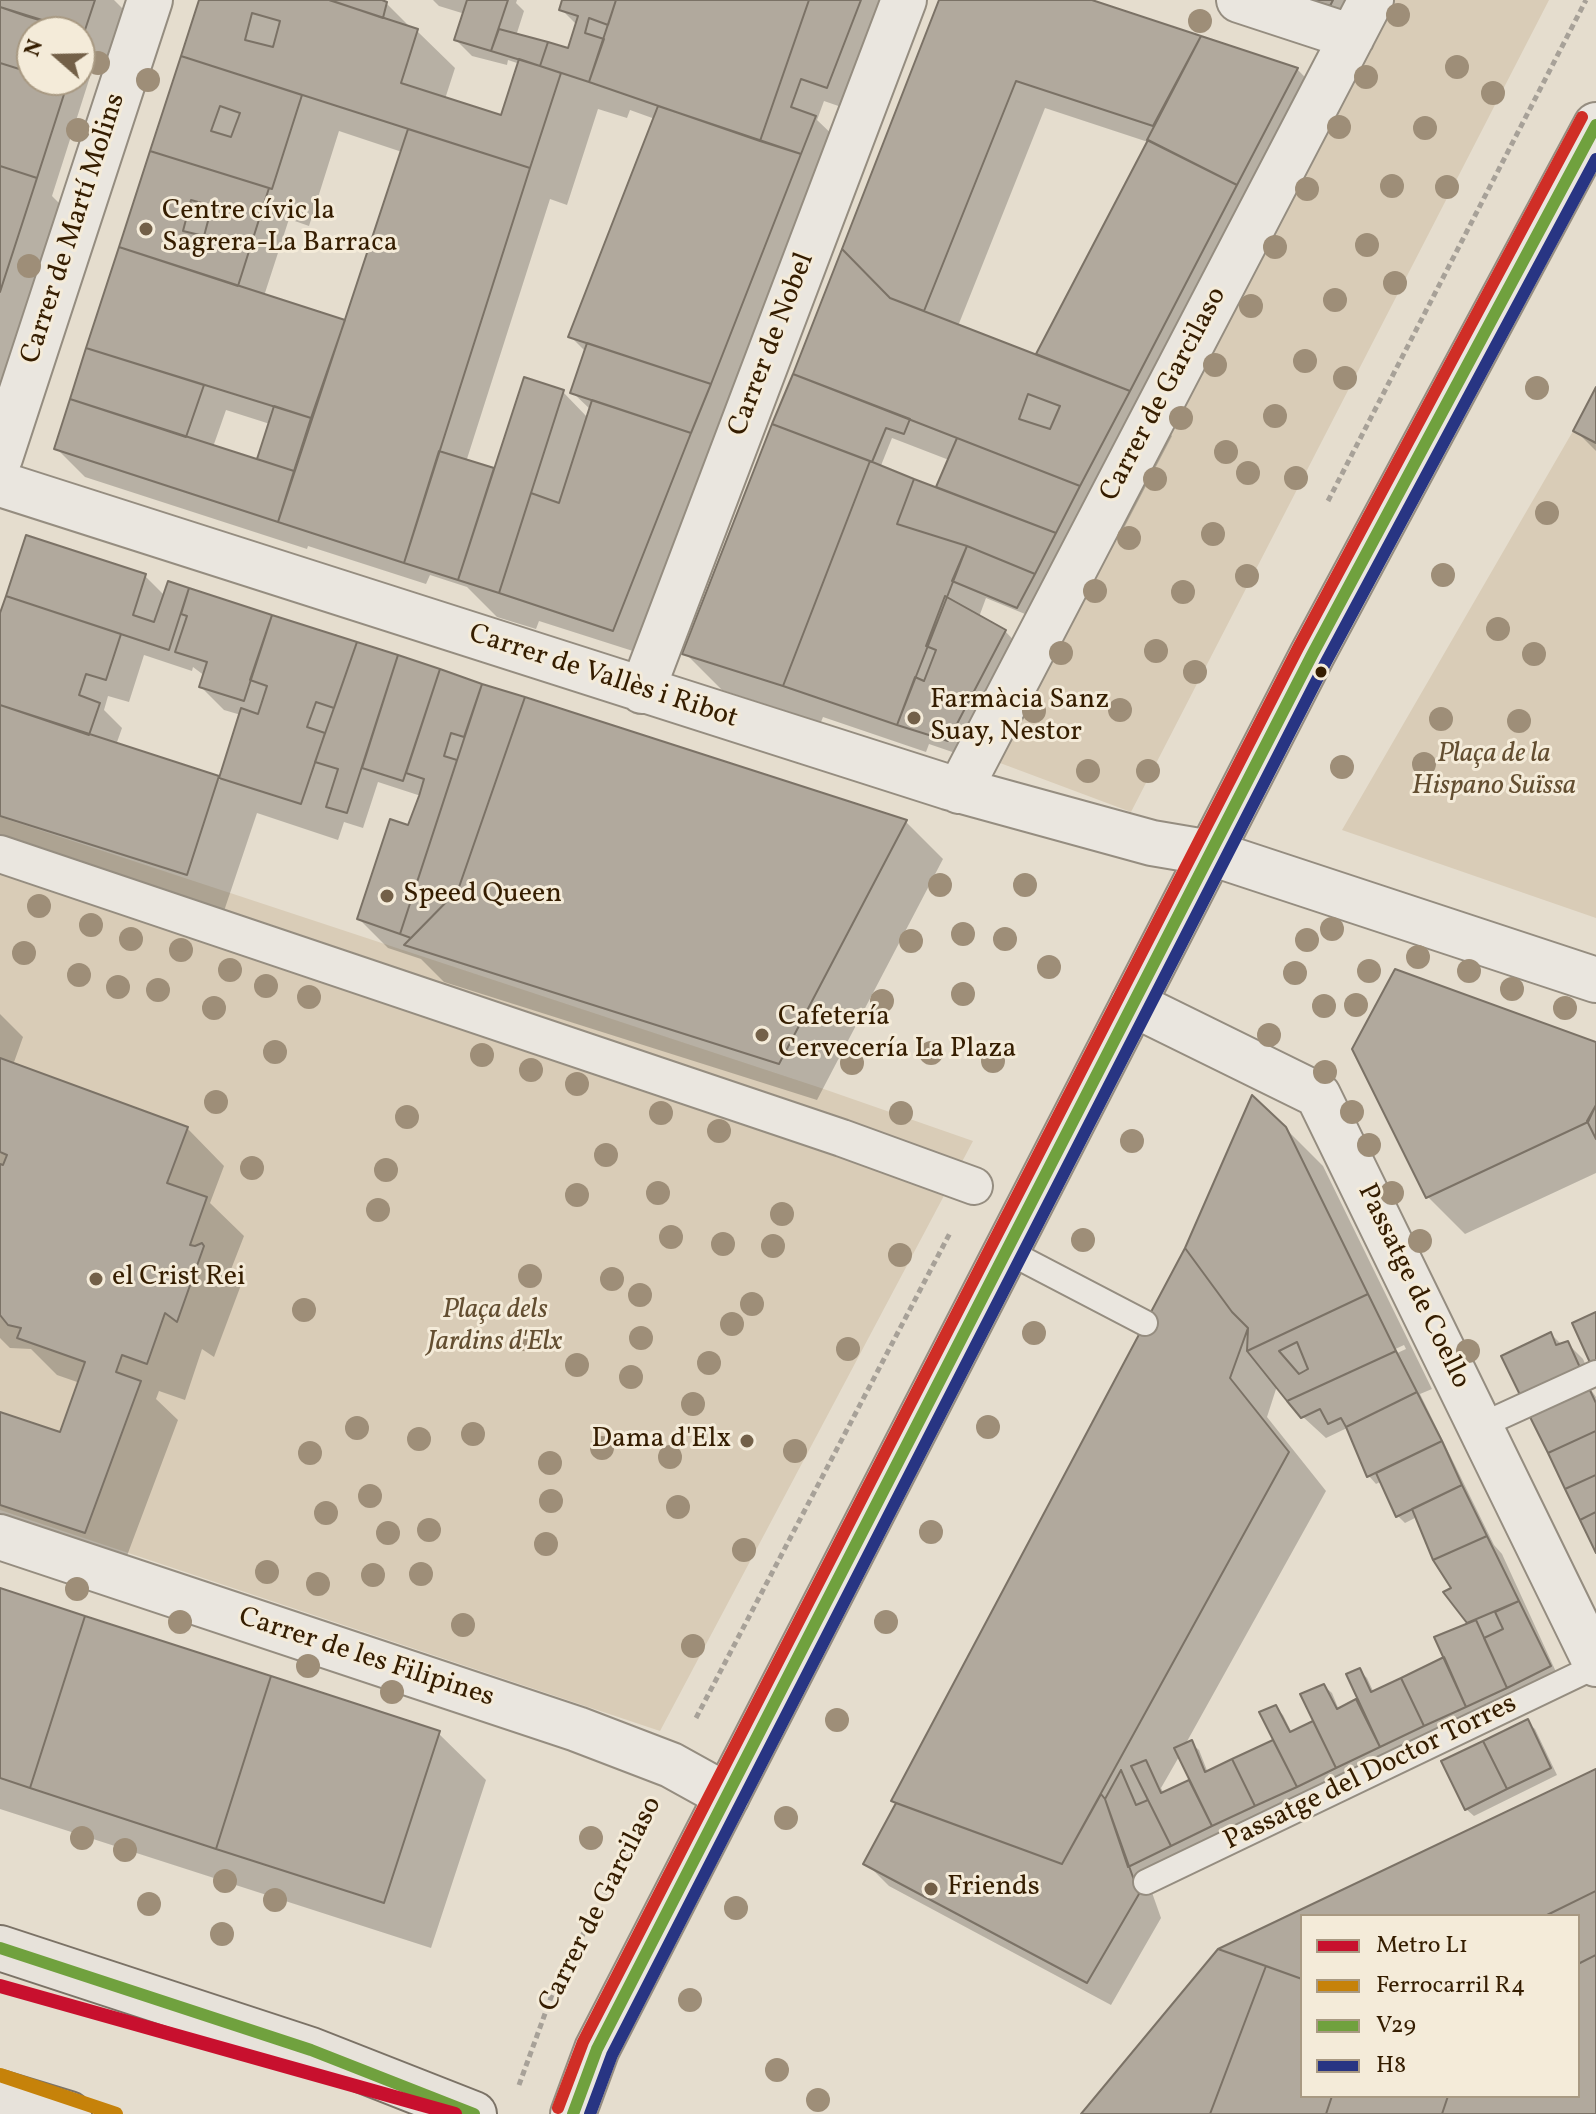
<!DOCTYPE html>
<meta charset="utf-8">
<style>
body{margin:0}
#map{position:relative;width:1596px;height:2114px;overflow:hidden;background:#e5ddce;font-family:Vollkorn,serif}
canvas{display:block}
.legend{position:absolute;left:1300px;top:1914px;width:280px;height:184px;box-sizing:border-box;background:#f4ebd9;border:2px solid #a89982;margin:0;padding:10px 14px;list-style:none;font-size:24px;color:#351d00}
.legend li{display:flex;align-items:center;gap:16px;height:40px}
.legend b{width:40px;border:2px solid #a89982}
.north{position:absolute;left:16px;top:16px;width:80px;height:80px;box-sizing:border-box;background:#f4ebd9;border:2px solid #a89982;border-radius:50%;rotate:290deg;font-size:22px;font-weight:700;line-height:32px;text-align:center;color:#351d00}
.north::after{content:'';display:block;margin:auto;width:28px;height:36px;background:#736048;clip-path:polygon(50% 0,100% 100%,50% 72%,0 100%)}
</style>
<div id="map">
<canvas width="1596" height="2114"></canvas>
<ul class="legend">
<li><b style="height:10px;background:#c8102e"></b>Metro L1</li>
<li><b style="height:10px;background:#c6820a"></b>Ferrocarril R4</li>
<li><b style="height:10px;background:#70a13e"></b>V29</li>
<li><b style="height:10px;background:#283583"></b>H8</li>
</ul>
<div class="north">N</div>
</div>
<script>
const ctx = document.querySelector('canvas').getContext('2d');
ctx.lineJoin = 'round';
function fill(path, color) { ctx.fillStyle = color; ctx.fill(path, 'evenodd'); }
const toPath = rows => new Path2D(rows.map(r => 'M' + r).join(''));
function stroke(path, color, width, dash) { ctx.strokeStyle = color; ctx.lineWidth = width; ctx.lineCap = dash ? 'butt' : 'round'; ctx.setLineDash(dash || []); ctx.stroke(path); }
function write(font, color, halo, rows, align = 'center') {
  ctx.font = font + ' Vollkorn,serif'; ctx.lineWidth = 6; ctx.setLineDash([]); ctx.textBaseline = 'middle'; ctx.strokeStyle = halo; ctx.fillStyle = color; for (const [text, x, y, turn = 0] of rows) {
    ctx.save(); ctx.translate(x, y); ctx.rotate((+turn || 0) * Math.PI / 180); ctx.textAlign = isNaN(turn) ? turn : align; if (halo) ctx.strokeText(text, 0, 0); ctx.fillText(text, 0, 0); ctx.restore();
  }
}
const green = toPath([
 [1389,0,1549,0,1131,812,992,760],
 [1573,431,1596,443,1596,918,1342,830],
 [0,817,818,1087,973,1141,660,1731,0,1510]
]);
const shadow = toPath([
 [0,0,114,0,137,23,121,70,95,61,52,196,65,209,0,407],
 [32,32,80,32,80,80,32,80],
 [202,0,379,0,386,3,412,29,417,31,455,68,445,99,502,118,520,64,508,60,507,65,472,56,456,40,465,14,439,6,433,0,517,0,516,3,524,11,516,36,570,51,577,25,561,9,564,0,893,0,850,110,824,101,817,120,838,140,636,652,539,621,536,629,497,617,467,587,430,575,426,584,308,546,307,549,85,477,56,448],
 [598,109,627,118,630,110,655,119,570,336,586,352,572,392,591,410,588,418,563,392,495,472,466,462,550,199,567,205],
 [339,131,402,152,346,323,264,296,289,219,309,226],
 [226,410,270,424,259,462,213,447],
 [942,0,1085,0,1297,69,1334,107,1166,430,1172,436,1124,528,1098,518,1079,555,1060,547,1025,614,986,598,979,617,1005,631,1020,647,964,756,929,744,926,752,823,717,821,722,722,690,685,653],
 [1045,108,1148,142,1039,354,1045,360,958,326],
 [892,438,949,460,938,486,944,493,880,468],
 [1261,0,1377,0,1359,34],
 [1596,391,1596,451,1575,430],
 [145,576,165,596,169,584,906,822,943,859,817,1100,444,982,421,959,388,948,359,919,409,827,421,796,378,782,363,828,344,822,338,840,257,813,224,911,0,840,0,619],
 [144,655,192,671,193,667,205,676,201,687,224,710,241,715,220,780,116,745,122,728,104,710,108,696,129,702],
 [0,1014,23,1037,13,1065,187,1128,224,1166,210,1203,244,1236,230,1272,241,1285,214,1357,202,1349,185,1400,159,1391,156,1399,178,1420,122,1569,0,1529,0,1414,62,1435,80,1383,57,1375,31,1349,10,1348,0,1338],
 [1596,1044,1596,1173,1465,1234,1428,1197],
 [1285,1128,1323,1166,1432,1389,1420,1394,1494,1545,1502,1554,1557,1674,1144,1870,1161,1918,1111,2005,889,1886,866,1863,898,1804,894,1801],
 [1404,1345,1406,1349,1334,1382,1331,1379],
 [1277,1386,1302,1416,1326,1438,1347,1428,1369,1476,1376,1484,1382,1481,1398,1516,1405,1523,1417,1517,1454,1589,1446,1593,1471,1624,1446,1658,1374,1693,1367,1678,1360,1671,1359,1700,1339,1710,1332,1693,1324,1686,1316,1722,1292,1733,1283,1715,1275,1707,1275,1741,1208,1773,1199,1750,1191,1743,1185,1745,1326,1491,1267,1417],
 [1180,1755,1192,1781,1164,1794,1161,1788],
 [1551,1334,1562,1345,1567,1343,1583,1359,1596,1387,1591,1390,1596,1397,1596,1550],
 [0,1591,438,1733,486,1780,431,1948,0,1809],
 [1527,1722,1535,1729,1557,1775,1474,1816,1466,1809]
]);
const building = toPath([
 [0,0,95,0,84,33,0,7,0,0],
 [199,0,329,0,418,29,401,83,501,115,519,59,561,73,530,168,181,56,199,0],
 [252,13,280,21,273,47,245,40,252,13],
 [330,0,382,0,387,2,383,18,330,0],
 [467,0,508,0,491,51,454,40,467,0],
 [562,0,616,0,608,25,589,18,585,33,604,39,589,82,540,66,548,42,568,48,578,16,559,10,562,0],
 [616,0,809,0,760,141,589,82,616,0],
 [809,0,861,0,827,88,801,79,791,107,816,116,801,154,760,141,809,0],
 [939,0,1092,0,1201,36,1153,126,1016,81,924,311,890,298,842,249,939,0],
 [1310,0,1333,0,1330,6,1310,0],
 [0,7,26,16,79,32,32,32,32,73,0,63,0,7],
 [499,29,548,42,540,66,491,51,499,29],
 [1201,36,1298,68,1237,185,1147,140,1201,36],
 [181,56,302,95,272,189,150,151,181,56],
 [220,106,240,113,231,137,211,131,220,106],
 [0,63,32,73,32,80,52,80,67,85,37,178,0,166,0,63],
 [658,106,801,154,711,384,568,337,658,106],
 [408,129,530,168,404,563,278,522,408,129],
 [1148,140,1237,185,1130,391,1036,354,1148,140],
 [150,151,269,188,238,286,119,247,150,151],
 [191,200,212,206,204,236,183,231,191,200],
 [0,166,37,178,0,292,0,166],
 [119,247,345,320,311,418,86,348,119,247],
 [842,249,890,298,1130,391,1080,486,793,374,842,249],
 [1028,394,1060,406,1050,429,1019,419,1028,394],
 [587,343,711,384,691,433,570,393,587,343],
 [86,348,204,385,186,437,70,399,86,348],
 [793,374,910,419,904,434,886,428,872,462,772,424,793,374],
 [524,377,564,390,499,593,458,580,524,377],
 [1596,387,1596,443,1573,431,1596,387],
 [70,399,294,471,278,522,54,449,70,399],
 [592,400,691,433,613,631,499,593,531,493,559,503,592,400],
 [274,406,311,418,294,471,257,459,274,406],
 [772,424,870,461,783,686,682,654,772,424],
 [957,438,1080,486,1056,533,936,487,957,438],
 [439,451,494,468,458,580,404,563,439,451],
 [870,461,914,479,897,524,967,546,897,725,783,686,870,461],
 [914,479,1056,533,1035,574,967,546,897,524,914,479],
 [26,535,146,574,133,615,154,622,168,581,189,588,169,650,6,596,26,535],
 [967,546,1035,574,1017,608,952,581,967,546],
 [189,588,272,615,244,701,199,687,207,662,175,652,187,616,181,614,189,588],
 [6,596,121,634,106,680,86,674,79,695,100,703,89,735,0,705,0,613,6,596],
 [945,596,1006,630,948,741,897,725,915,677,924,681,936,650,926,646,945,596],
 [272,615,357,642,334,708,316,702,307,727,325,733,301,804,219,778,241,708,258,714,267,686,250,680,272,615],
 [357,642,398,655,347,813,326,807,338,769,315,762,357,642],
 [398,655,440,669,403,781,362,768,398,655],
 [440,669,482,684,464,737,451,733,444,756,457,760,400,934,357,919,390,819,408,825,419,796,424,779,406,773,440,669],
 [482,684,525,697,458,890,411,938,400,934,482,684],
 [525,697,907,820,779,1064,404,945,458,890,525,697],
 [0,705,219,776,187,875,0,816,0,705],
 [1395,969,1596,1042,1596,1105,1588,1122,1426,1198,1352,1049,1395,969],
 [0,1058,188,1127,167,1183,207,1197,190,1245,195,1246,202,1243,204,1246,177,1322,165,1313,147,1364,122,1355,116,1372,141,1381,85,1533,0,1505,0,1412,60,1432,85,1362,17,1338,21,1328,8,1325,0,1315,0,1164,3,1165,7,1155,0,1152,0,1058],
 [1252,1095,1286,1127,1368,1294,1247,1351,1248,1328,1232,1312,1185,1248,1252,1095],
 [1596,1105,1596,1139,1587,1121,1596,1105],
 [1185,1248,1232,1312,1248,1328,1230,1378,1289,1452,1062,1864,891,1801,1185,1248],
 [1368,1294,1396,1351,1287,1401,1247,1351,1368,1294],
 [1297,1342,1308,1369,1299,1374,1279,1351,1297,1342],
 [1596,1312,1596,1365,1592,1367,1572,1323,1596,1312],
 [1551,1332,1556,1345,1568,1341,1582,1372,1522,1399,1501,1356,1551,1332],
 [1396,1351,1417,1392,1346,1427,1341,1418,1328,1424,1320,1409,1301,1418,1287,1401,1396,1351],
 [1587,1384,1596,1403,1596,1431,1548,1453,1527,1411,1587,1384],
 [1417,1392,1442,1441,1367,1477,1346,1427,1417,1392],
 [1596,1431,1596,1475,1565,1489,1548,1453,1596,1431],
 [1442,1441,1462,1485,1396,1517,1376,1473,1442,1441],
 [1596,1475,1596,1512,1580,1520,1565,1489,1596,1475],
 [1462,1485,1487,1536,1433,1560,1412,1509,1462,1485],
 [1596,1512,1596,1553,1580,1520,1596,1512],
 [1487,1536,1519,1601,1467,1623,1443,1592,1451,1588,1433,1560,1487,1536],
 [0,1588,85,1616,30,1788,0,1778,0,1588],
 [1519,1601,1551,1666,1507,1688,1484,1638,1503,1629,1495,1612,1519,1601],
 [85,1616,271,1676,216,1849,30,1788,85,1616],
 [1476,1620,1507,1688,1466,1707,1434,1637,1476,1620],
 [1444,1657,1466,1707,1424,1726,1401,1678,1444,1657],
 [1360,1668,1371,1692,1401,1678,1424,1726,1380,1747,1346,1674,1360,1668],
 [271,1676,440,1731,384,1903,216,1849,271,1676],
 [1324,1684,1337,1709,1356,1699,1380,1747,1336,1768,1300,1694,1324,1684],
 [1276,1705,1290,1732,1313,1721,1336,1768,1297,1787,1259,1712,1276,1705],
 [1528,1719,1551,1768,1507,1789,1483,1741,1528,1719],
 [1192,1740,1205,1772,1232,1759,1255,1806,1212,1826,1174,1748,1192,1740],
 [1273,1740,1297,1787,1255,1806,1232,1759,1273,1740],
 [1483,1741,1507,1789,1465,1810,1441,1761,1483,1741],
 [1146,1760,1161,1793,1189,1780,1212,1826,1171,1846,1131,1766,1146,1760],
 [1596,1769,1596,1891,1545,1916,1302,1916,1302,1979,1218,1949,1596,1769],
 [1121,1770,1136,1805,1148,1800,1171,1846,1128,1867,1105,1799,1121,1770],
 [1101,1794,1105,1799,1139,1894,1087,1983,863,1864,896,1803,1062,1864,1101,1794],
 [1596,1891,1596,1955,1578,1964,1578,1916,1545,1916,1596,1891],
 [1218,1949,1266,1966,1210,2114,1081,2114,1218,1949],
 [1596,1955,1596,2114,1442,2114,1448,2096,1578,2096,1578,1964,1596,1955],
 [1266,1966,1302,1979,1302,2096,1332,2096,1326,2114,1210,2114,1266,1966],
 [1332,2096,1448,2096,1442,2114,1326,2114,1332,2096]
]);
const path = toPath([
 [1328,501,1586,0],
 [696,1718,951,1231],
 [519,2085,554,1989,647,1813]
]);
const service = toPath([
 [1007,1251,1145,1323],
 [1480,1426,1596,1373],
 [1146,1882,1596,1666]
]);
const pedestrian = toPath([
 [0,854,842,1138,974,1186]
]);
const minor = toPath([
 [1239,0,1352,37],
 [0,458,150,0],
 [0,484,948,787,1152,843,1211,853,1596,980],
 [642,691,904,0],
 [959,791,1371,0],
 [1133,1004,1318,1095,1596,1664],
 [0,1537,577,1729,671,1765,727,1796]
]);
const tertiary = toPath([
 [573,2114,597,2049,1312,655,1596,125]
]);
const primary = toPath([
 [0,1948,311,2050,474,2114],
 [0,2093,69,2114]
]);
const bus1 = toPath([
 [0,1948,311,2050,474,2114],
 [573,2114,597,2049,1312,655,1596,125]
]);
const bus2 = toPath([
 [590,2114,612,2055,1326,662,1596,159]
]);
const bus3 = toPath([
 [558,2108,583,2042,1298,648,1582,117]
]);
const rail1 = toPath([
 [0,2075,116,2114]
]);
const metro1 = toPath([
 [0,1986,455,2114]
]);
const trees = [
 [1398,15],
 [1200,21],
 [98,63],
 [1457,67],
 [1366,77],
 [148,80],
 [1493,93],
 [1339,127],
 [1425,128],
 [78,130],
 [1392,186],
 [1447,187],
 [1307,189],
 [1367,245],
 [1275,247],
 [29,266],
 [1395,283],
 [1335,300],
 [1251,306],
 [1305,361],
 [1215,365],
 [1345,378],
 [1537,388],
 [1275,416],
 [1181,418],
 [1226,452],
 [1248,473],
 [1296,478],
 [1155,479],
 [1547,513],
 [1213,534],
 [1129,538],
 [1443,575],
 [1247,576],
 [1095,591],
 [1183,592],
 [1498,629],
 [1156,651],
 [1061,653],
 [1534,654],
 [1195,672],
 [1120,710],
 [1034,711],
 [1441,719],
 [1519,721],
 [1424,764],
 [1342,767],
 [1088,771],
 [1148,771],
 [940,885],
 [1025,885],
 [39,906],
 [91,925],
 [1332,929],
 [963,934],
 [131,939],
 [1005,939],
 [1307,940],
 [911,941],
 [181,950],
 [24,953],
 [1418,957],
 [1049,967],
 [230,970],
 [1369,971],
 [1469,971],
 [1295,973],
 [79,975],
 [266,986],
 [118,987],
 [1512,989],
 [158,990],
 [963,994],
 [309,997],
 [882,1001],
 [1356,1005],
 [1324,1006],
 [214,1008],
 [1565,1008],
 [1269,1035],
 [275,1052],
 [931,1053],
 [482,1055],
 [993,1061],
 [852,1063],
 [531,1070],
 [1325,1072],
 [577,1084],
 [216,1102],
 [1352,1112],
 [661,1113],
 [901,1113],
 [407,1117],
 [719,1131],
 [1132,1141],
 [1369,1145],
 [606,1155],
 [252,1168],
 [386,1170],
 [658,1193],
 [1392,1193],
 [577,1195],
 [378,1210],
 [782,1214],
 [671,1237],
 [1083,1240],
 [1420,1241],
 [723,1244],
 [773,1246],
 [900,1255],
 [530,1276],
 [612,1279],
 [640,1295],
 [752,1304],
 [304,1310],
 [732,1324],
 [1034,1333],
 [641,1338],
 [524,1339],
 [848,1349],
 [1468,1351],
 [709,1363],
 [577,1365],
 [631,1377],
 [693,1404],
 [988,1427],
 [357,1428],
 [473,1434],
 [419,1439],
 [602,1448],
 [795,1451],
 [310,1453],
 [670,1457],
 [550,1463],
 [370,1496],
 [551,1501],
 [678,1507],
 [326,1513],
 [429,1530],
 [931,1532],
 [388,1533],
 [546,1544],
 [744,1550],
 [267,1572],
 [421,1574],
 [373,1575],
 [318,1584],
 [77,1589],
 [180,1622],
 [886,1622],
 [463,1625],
 [693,1646],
 [308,1666],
 [392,1692],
 [837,1720],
 [786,1818],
 [82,1838],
 [591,1838],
 [125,1850],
 [225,1881],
 [275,1900],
 [149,1904],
 [736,1908],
 [222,1934],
 [690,2000],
 [777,2070],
 [818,2100]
];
const markers = [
 [146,229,8,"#736048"],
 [1321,672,7,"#351d00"],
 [914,718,8,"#736048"],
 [387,896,8,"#736048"],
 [762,1035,8,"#736048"],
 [96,1279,8,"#736048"],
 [747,1441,8,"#736048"],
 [931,1889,8,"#736048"]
];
const poiNames = [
 ["Centre cívic la",162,213],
 ["Sagrera-La Barraca",162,245],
 ["Farmàcia Sanz",930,702],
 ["Suay, Nestor",930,734],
 ["Speed Queen",403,896],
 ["Cafetería",778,1019],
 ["Cervecería La Plaza",778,1051],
 ["el Crist Rei",112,1279],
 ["Dama d'Elx",731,1441,"right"],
 ["Friends",947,1889]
];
const streetNames = [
 ["Carrer de Martí Molins",75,229,-72],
 ["Carrer de Nobel",773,345,-69],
 ["Carrer de Garcilaso",1165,395,-62],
 ["Carrer de Vallès i Ribot",603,678,18],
 ["Passatge de Coello",1412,1287,64],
 ["Carrer de les Filipines",366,1659,18],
 ["Passatge del Doctor Torres",1371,1774,-26],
 ["Carrer de Garcilaso",602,1905,-63]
];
const parkNames = [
 ["Plaça de la",1494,756],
 ["Hispano Suïssa",1494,788],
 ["Plaça dels",495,1312],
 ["Jardins d'Elx",495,1344]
];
fill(green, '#d9ccb7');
fill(shadow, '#0003');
fill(building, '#b1a99d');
stroke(building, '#7b7266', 2);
stroke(service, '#958d80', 28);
stroke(pedestrian, '#958d80', 40);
stroke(minor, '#958d80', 48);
stroke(tertiary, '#958d80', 48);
stroke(primary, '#7b7266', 48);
stroke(path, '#a7a198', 5, [6, 4]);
stroke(service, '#eae6df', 24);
stroke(pedestrian, '#eae6df', 36);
stroke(minor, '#eae6df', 44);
stroke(tertiary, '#eae6df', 44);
stroke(primary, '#e7e2da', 44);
stroke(bus1, '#70a13e', 12);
stroke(bus2, '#283583', 12);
stroke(bus3, '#d02e26', 12);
stroke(rail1, '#c6820a', 14);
stroke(metro1, '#c8102e', 14);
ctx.fillStyle = '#9e8e78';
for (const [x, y] of trees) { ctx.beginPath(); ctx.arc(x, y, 12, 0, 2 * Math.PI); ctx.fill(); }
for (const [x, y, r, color] of markers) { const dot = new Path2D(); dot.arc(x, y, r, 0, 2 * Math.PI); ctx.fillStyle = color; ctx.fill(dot); stroke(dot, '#f4ebd9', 3); }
write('28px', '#351d00', '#f4ebd9', poiNames, 'left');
write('28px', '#351d00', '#f4ebd9', streetNames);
write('italic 28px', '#634e31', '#f4ebd9', parkNames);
</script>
